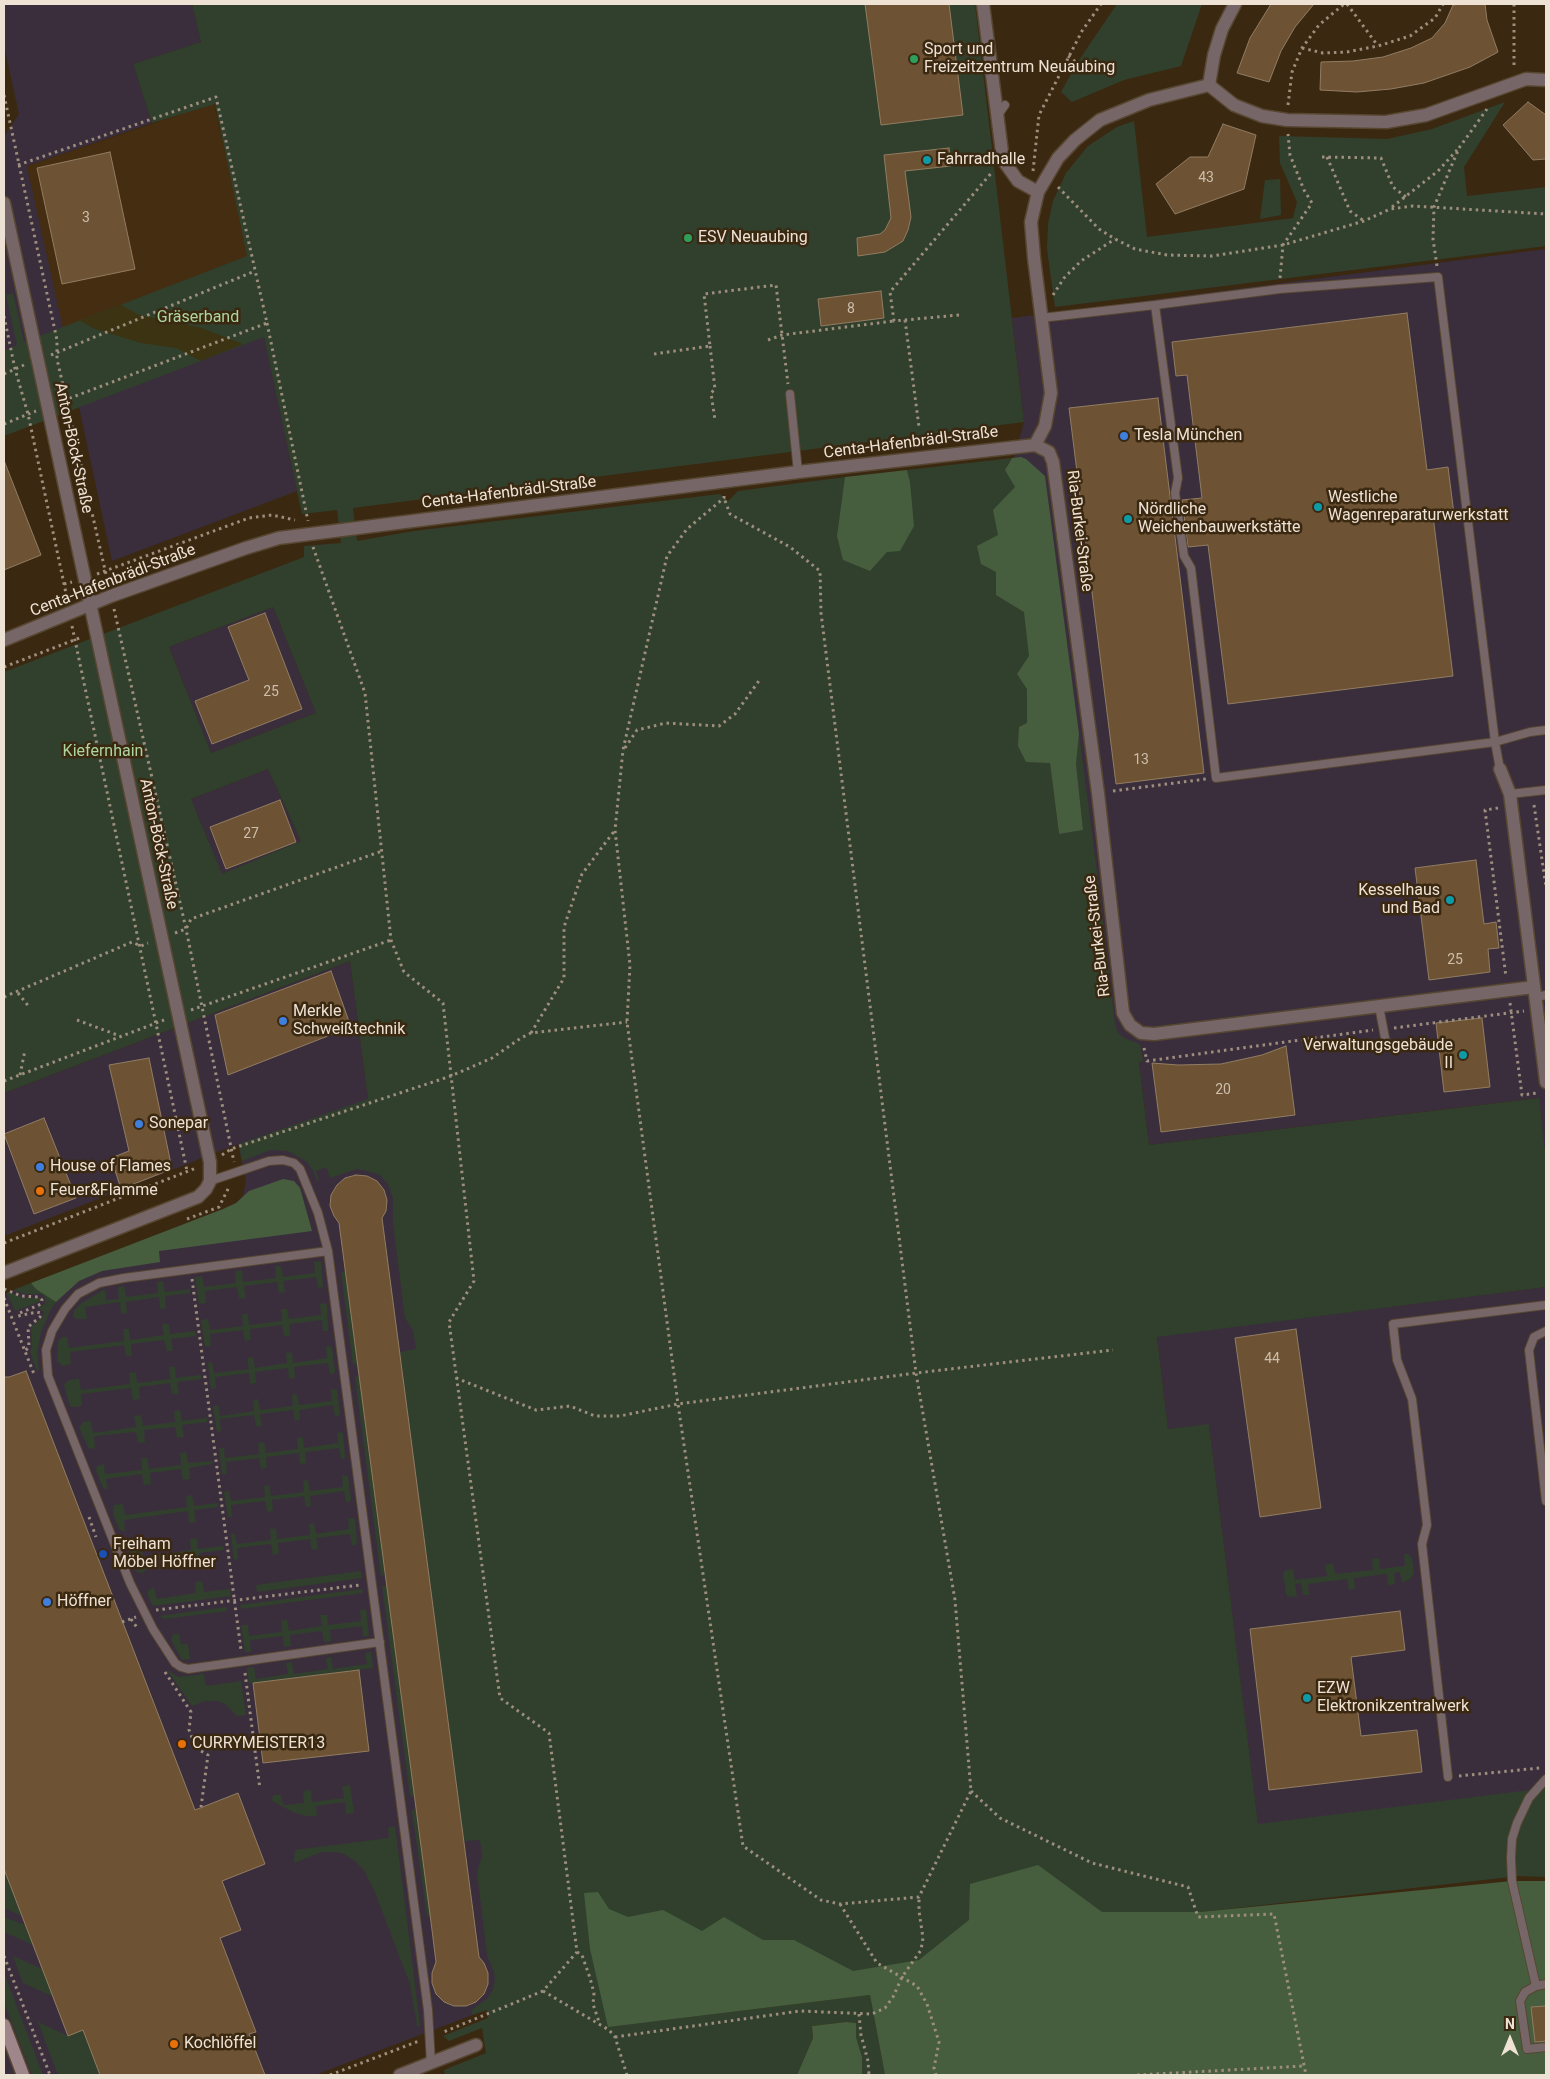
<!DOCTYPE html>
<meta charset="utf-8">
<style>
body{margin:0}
#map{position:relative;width:1550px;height:2079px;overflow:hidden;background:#3a2811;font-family:Roboto,sans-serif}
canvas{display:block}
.frame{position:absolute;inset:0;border:5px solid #eee2d5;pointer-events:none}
.north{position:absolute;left:1485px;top:2014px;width:50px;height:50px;-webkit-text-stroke:4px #3a2811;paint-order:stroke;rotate:0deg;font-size:14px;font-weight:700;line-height:20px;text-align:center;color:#eee2d5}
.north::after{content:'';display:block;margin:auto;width:18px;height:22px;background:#eee2d5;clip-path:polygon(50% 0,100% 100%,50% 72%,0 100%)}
</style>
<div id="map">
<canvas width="1550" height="2079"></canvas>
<div class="frame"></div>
<div class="north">N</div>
</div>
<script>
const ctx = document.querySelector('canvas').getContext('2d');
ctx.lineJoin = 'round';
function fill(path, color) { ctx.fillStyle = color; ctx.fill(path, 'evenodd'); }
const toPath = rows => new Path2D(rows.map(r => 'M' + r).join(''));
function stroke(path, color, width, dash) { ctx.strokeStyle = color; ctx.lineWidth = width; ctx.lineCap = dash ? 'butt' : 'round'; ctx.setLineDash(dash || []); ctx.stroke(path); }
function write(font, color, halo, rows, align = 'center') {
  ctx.font = font + ' Roboto,sans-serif'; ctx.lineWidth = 5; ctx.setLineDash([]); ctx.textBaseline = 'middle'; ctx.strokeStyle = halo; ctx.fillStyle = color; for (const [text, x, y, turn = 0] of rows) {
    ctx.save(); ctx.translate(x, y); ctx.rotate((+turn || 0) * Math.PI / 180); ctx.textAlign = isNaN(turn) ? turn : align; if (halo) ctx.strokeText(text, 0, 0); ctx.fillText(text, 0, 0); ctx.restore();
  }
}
const commercial = toPath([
 [4,4,192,4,201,42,133,64,152,123,27,166,64,327,264,336,297,491,112,561,79,407,4,435,4,137,19,114,4,46],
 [1546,249,1546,1160,1538,1098,1149,1145,1139,1062,1089,1068,1012,466,1024,422,1012,318],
 [273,607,316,713,211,753,169,647],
 [268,769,301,841,222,875,191,799],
 [350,961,368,1099,397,1089,509,2001,315,2075,4,2075,4,1294,223,1209,236,1203,243,1196,246,1181,238,1144,4,1236,4,1093],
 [1546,1287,1546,1789,1258,1825,1209,1425,1168,1429,1157,1336]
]);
const built = toPath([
 [214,103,248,256,63,328,27,166]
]);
const green = toPath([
 [192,4,975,4,1024,422,353,508,357,541,414,531,720,494,728,501,738,491,845,477,845,486,909,479,907,470,1012,458,1007,466,1015,487,1059,834,1083,830,1076,764,1079,734,1098,880,1115,1024,1118,1033,1124,1038,1140,1044,1143,1061,1139,1062,1149,1145,1539,1098,1546,1160,1546,1287,1157,1337,1168,1429,1209,1424,1258,1824,1546,1788,1546,1877,1519,1876,1201,1912,656,2021,870,1995,885,2075,862,2075,862,2057,856,2037,856,2023,846,2022,812,2026,813,2038,797,2075,445,2075,444,2070,486,2053,482,2028,449,2041,443,2036,488,2018,487,2010,472,2015,472,2010,488,1998,493,1989,495,1979,494,1972,487,1955,477,1872,482,1856,480,1840,464,1841,400,1352,416,1349,413,1330,405,1318,393,1223,393,1198,388,1184,381,1176,375,1173,357,1169,330,1178,326,1167,316,1171,319,1181,317,1181,314,1172,307,1162,288,1151,270,1150,242,1161,239,1144,368,1099,350,961,4,1093,4,672,304,557,304,546,341,543,337,510,302,514,264,337,4,436,4,351,17,345,6,295,13,293,24,342,247,256,215,104,152,123,133,64,201,42],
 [273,607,316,713,211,753,169,647],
 [268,769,301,841,222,874,191,799],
 [1117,4,1202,4,1181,66,1124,80,1072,102,1061,92,1077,63],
 [1505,102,1464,167,1467,196,1546,187,1546,246,1055,307,1047,249,1048,224,1053,201,1066,173,1088,146,1117,127,1134,121,1147,237,1293,218,1297,202,1280,163,1279,136,1387,139,1432,129],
 [1280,179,1281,215,1260,219,1265,180],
 [314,1261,321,1262,323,1287,318,1288,316,1277,283,1281,285,1292,279,1293,277,1282,244,1286,246,1298,239,1299,237,1287,205,1291,206,1303,199,1304,195,1277,202,1276,204,1287,236,1283,235,1271,242,1270,243,1282,276,1278,275,1266,281,1266,283,1277,315,1273],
 [345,1271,358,1365,353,1364,341,1272],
 [163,1281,165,1292,190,1289,190,1293,165,1296,166,1308,160,1309,159,1297,126,1302,127,1313,121,1314,120,1302,85,1307,87,1319,76,1319,73,1316,74,1311,80,1304,105,1289,106,1300,119,1299,118,1287,124,1286,126,1297,158,1293,157,1282],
 [31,1283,56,1302,51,1309,41,1332,37,1354,39,1370,37,1371,30,1352,32,1347,31,1327,43,1317,44,1312,38,1308,45,1304,45,1297,42,1294,26,1294,13,1290],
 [9,1292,23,1298,40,1298,41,1301,15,1311,7,1293],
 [325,1303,327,1305,328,1331,323,1331,322,1320,289,1324,290,1336,284,1336,282,1325,250,1329,251,1340,245,1341,243,1330,210,1334,211,1346,205,1347,201,1320,208,1319,210,1330,243,1326,242,1314,248,1314,249,1325,282,1321,281,1309,287,1309,289,1319,321,1315,320,1304],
 [162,1324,169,1324,170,1334,195,1331,196,1336,171,1339,173,1351,167,1351,164,1340,131,1344,132,1356,126,1356,124,1345,70,1352,71,1364,63,1366,57,1361,58,1342,62,1337,67,1337,69,1348,124,1341,123,1329,129,1329,130,1340,164,1335],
 [330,1346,332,1348,335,1372,333,1374,330,1374,328,1363,294,1367,295,1378,289,1379,288,1368,255,1372,256,1383,250,1384,249,1373,215,1377,216,1388,211,1389,208,1363,212,1362,214,1373,249,1369,247,1358,253,1357,255,1368,287,1363,286,1353,292,1352,293,1363,327,1358,326,1347],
 [169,1367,175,1367,176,1378,201,1375,201,1379,177,1382,179,1394,172,1394,170,1383,139,1387,140,1399,133,1400,131,1388,81,1394,82,1406,72,1407,70,1406,64,1385,69,1380,79,1379,81,1390,130,1384,129,1373,136,1372,137,1383,170,1379],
 [359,1376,385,1575,381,1576,355,1377],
 [331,1389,337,1390,340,1414,338,1416,335,1417,333,1405,299,1410,300,1420,295,1421,293,1410,260,1414,262,1426,256,1426,254,1415,220,1419,221,1431,217,1432,213,1406,218,1405,220,1416,254,1411,253,1400,258,1399,260,1410,293,1406,292,1395,297,1394,299,1405,332,1401],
 [180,1410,182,1421,207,1418,207,1422,182,1425,184,1437,177,1438,175,1427,144,1430,145,1442,138,1443,136,1432,94,1436,95,1448,89,1449,79,1428,83,1422,91,1421,93,1433,136,1427,134,1416,141,1415,143,1426,175,1422,174,1411],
 [337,1432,343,1433,345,1457,343,1459,341,1459,339,1448,305,1452,306,1463,300,1464,299,1453,266,1457,267,1468,261,1469,259,1458,226,1462,227,1474,222,1474,219,1448,224,1448,225,1458,259,1454,258,1443,264,1442,266,1453,298,1449,297,1438,303,1437,304,1448,338,1443],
 [186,1452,188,1463,212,1461,212,1464,189,1468,190,1479,183,1480,181,1469,150,1473,151,1484,144,1485,142,1474,106,1479,108,1490,103,1488,96,1471,97,1466,104,1464,105,1474,142,1470,141,1458,147,1458,149,1469,181,1465,180,1453],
 [342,1475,348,1476,351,1500,349,1502,346,1502,344,1491,310,1496,311,1506,306,1507,304,1496,272,1500,273,1511,267,1512,265,1501,231,1505,232,1517,228,1517,224,1492,229,1491,231,1501,265,1497,264,1486,269,1485,271,1496,304,1492,303,1481,308,1480,310,1491,343,1487],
 [192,1495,194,1506,218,1503,218,1507,194,1510,196,1522,189,1523,188,1511,124,1520,125,1532,119,1529,113,1514,114,1505,123,1504,125,1515,187,1507,186,1496],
 [348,1518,355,1519,357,1543,355,1545,352,1545,350,1534,316,1538,318,1549,312,1550,310,1539,278,1543,279,1554,273,1555,271,1544,237,1548,238,1559,234,1560,231,1534,235,1534,237,1544,271,1540,270,1529,276,1528,277,1539,310,1535,309,1524,314,1523,316,1534,349,1529],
 [197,1538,198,1549,223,1546,224,1550,199,1553,200,1565,194,1566,192,1554,144,1560,145,1572,140,1573,137,1572,129,1553,131,1547,141,1545,143,1557,191,1550,190,1539],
 [1404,1554,1408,1554,1412,1558,1414,1573,1410,1579,1402,1583,1400,1572,1394,1573,1395,1584,1388,1585,1387,1574,1354,1578,1355,1589,1349,1590,1347,1579,1308,1584,1309,1595,1303,1595,1301,1583,1295,1584,1297,1596,1289,1597,1286,1594,1283,1573,1286,1570,1293,1569,1295,1580,1327,1576,1325,1565,1333,1563,1335,1574,1373,1570,1372,1559,1379,1558,1380,1569,1405,1566],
 [361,1571,362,1578,257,1592,256,1585],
 [202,1581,204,1592,230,1589,231,1596,153,1606,148,1596,148,1591,154,1587,157,1599,196,1593,195,1582],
 [382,1586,387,1586,415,1798,410,1795],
 [363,1589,362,1593,241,1609,240,1605],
 [226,1607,227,1611,164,1619,159,1616],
 [366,1609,369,1636,363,1637,362,1626,330,1630,331,1641,324,1642,322,1631,290,1635,291,1646,284,1647,283,1636,250,1640,251,1652,245,1652,241,1625,248,1625,249,1636,282,1632,281,1620,287,1620,289,1631,322,1626,320,1615,327,1615,328,1625,361,1621,360,1610],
 [173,1634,179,1634,181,1644,188,1644,190,1659,182,1660,171,1640],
 [371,1652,373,1668,249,1684,247,1668,254,1667,256,1679,288,1674,286,1663,292,1662,294,1674,328,1669,326,1658,331,1657,333,1669,367,1664,365,1653],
 [167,1670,179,1677,204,1674,206,1686,241,1681,246,1715,237,1716,225,1704,217,1701,205,1701,192,1706],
 [350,1785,354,1813,346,1814,345,1802,316,1806,317,1816,306,1816,295,1813,272,1801,273,1795,281,1795,282,1803,285,1805,304,1803,303,1791,311,1790,312,1802,344,1798,342,1786],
 [416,1808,430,1916,427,1916,412,1811],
 [395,1826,407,1921,420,2026,417,2026,410,1984,374,1890,364,1870,354,1860,342,1853,331,1852,322,1852,294,1863,295,1850,389,1838,388,1828],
 [4,1869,22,1916,4,1908],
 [4,1917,25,1925,33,1945,4,1932],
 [13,1956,42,1969,52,1996,23,1983],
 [4,1973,43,2075,32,2075,4,2002],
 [38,2022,68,2036,83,2030,100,2075,58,2075]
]);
const forest = toPath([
 [1021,457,1026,459,1045,476,1079,734,1076,764,1083,830,1059,834,1050,763,1026,762,1018,746,1019,727,1027,723,1027,689,1017,674,1029,656,1024,612,996,595,996,572,981,564,977,546,998,535,993,510,1015,487,1005,470,1012,458],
 [907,470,910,482,914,526,900,551,887,552,870,571,843,560,837,536,845,477],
 [283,1179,294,1181,300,1188,312,1231,159,1251,160,1262,102,1271,79,1281,56,1302,36,1289,31,1283,223,1209,236,1203,249,1191],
 [1038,1865,1102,1912,1200,1912,1512,1881,1546,1881,1546,2075,885,2075,870,1995,608,2027,590,1949,584,1893,598,1892,609,1909,628,1917,663,1910,702,1931,724,1917,763,1940,794,1940,853,1971,919,1960,969,1920,970,1884],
 [846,2022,856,2023,856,2037,862,2057,862,2075,797,2075,813,2038,812,2026]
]);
const sand = toPath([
 [121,305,139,315,202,328,243,344,201,361,176,348,141,343,95,329,80,321]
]);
const building = toPath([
 [865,4,949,4,963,115,881,125,865,4],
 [1271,4,1314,4,1295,27,1281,51,1269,82,1237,73,1250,38,1271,4],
 [1461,4,1485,4,1487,20,1498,52,1470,67,1424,83,1391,89,1357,92,1320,90,1321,62,1353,61,1383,57,1411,48,1432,38,1445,23,1453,5,1461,4],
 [1528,102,1546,115,1546,159,1533,160,1503,125,1528,102],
 [1223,124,1256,135,1244,189,1175,214,1156,184,1190,157,1208,157,1223,124],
 [949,148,951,166,905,171,911,217,908,230,903,241,885,252,858,256,857,238,880,234,885,230,891,218,884,155,949,148],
 [110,152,135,269,62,284,37,168,110,152],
 [881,291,884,318,821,326,818,299,881,291],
 [1407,313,1427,470,1448,467,1454,514,1433,516,1453,676,1228,704,1208,545,1188,547,1182,500,1202,498,1187,375,1176,376,1172,342,1407,313],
 [1158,398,1204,773,1116,784,1069,408,1158,398],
 [5,463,41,555,4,570,4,464,5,463],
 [265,613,302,709,212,744,195,701,249,680,228,627,265,613],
 [280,800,296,842,226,869,210,827,280,800],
 [1476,860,1484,924,1496,922,1499,948,1488,949,1490,972,1429,980,1415,868,1476,860],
 [331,971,351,1027,228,1075,215,1015,331,971],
 [1482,1018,1490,1087,1444,1092,1436,1023,1482,1018],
 [1286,1046,1295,1115,1161,1132,1152,1063,1178,1065,1221,1064,1262,1055,1286,1046],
 [149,1058,172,1169,121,1189,111,1158,129,1151,109,1065,149,1058],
 [44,1118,76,1198,34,1214,4,1134,44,1118],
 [356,1175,367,1176,377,1181,384,1190,387,1200,386,1211,382,1218,479,1957,484,1963,488,1973,488,1984,484,1994,476,2002,466,2006,454,2006,444,2002,436,1994,432,1983,432,1973,436,1962,431,1922,339,1223,334,1216,330,1206,331,1195,337,1185,345,1178,356,1175],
 [1296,1329,1321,1508,1260,1517,1235,1338,1296,1329],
 [26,1371,195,1810,238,1793,265,1864,222,1881,241,1930,220,1938,256,2032,249,2034,265,2075,100,2075,83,2030,68,2036,4,1869,4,1377,9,1377,26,1371],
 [1400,1611,1405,1650,1351,1657,1361,1736,1417,1730,1422,1772,1269,1790,1250,1629,1400,1611],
 [359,1670,369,1751,263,1763,253,1683,359,1670],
 [1546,2006,1546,2041,1535,2042,1531,2007,1546,2006]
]);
const path = toPath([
 [1347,4,1378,46],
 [1514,4,1514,68],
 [1302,48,1323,53,1347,52,1378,46,1410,36,1435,18,1443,4],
 [1068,56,1077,63],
 [4,95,57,340,57,359,108,583],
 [1288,105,1292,72,1302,48,1319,25,1344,4],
 [1322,157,1381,158,1393,187,1406,197],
 [1327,157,1350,211,1364,221],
 [18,165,216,97,267,323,65,400],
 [1033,171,1039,115,1082,31,1101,4],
 [1058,187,1099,229,1115,239,1135,249,1167,255,1212,256,1283,245,1364,221,1390,209,1413,206,1546,214],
 [1392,207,1438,171,1457,150],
 [1437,266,1433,239,1434,207,1459,148,1487,109],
 [1280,278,1283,245,1312,203,1304,190,1290,155,1288,134],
 [1053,295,1064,278,1081,261,1115,239],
 [959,315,894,321,890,292,993,171],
 [4,316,15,369,28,414,67,598],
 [905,320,919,427],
 [267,323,308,521],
 [768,340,782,335,894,321],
 [710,346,715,389,711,393,715,420],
 [654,354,710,346,704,294,776,285,788,384],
 [51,355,255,271],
 [4,374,24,365],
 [4,424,36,411],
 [724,496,724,498,687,529,667,556,623,750,615,830,630,965,627,1022,678,1404,743,1846,821,1900,840,1904,919,1897,971,1791,955,1600,916,1373,821,613,820,571,790,547,730,514,724,498],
 [313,547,365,693,391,940,404,972,443,1003,474,1281,449,1322,500,1698,549,1733,577,1952,543,1991,441,2033],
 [97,574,249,518,272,515,295,520],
 [64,584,72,582],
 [114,609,186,929,234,1162],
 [72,626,187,1171],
 [4,667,82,637],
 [625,748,637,730,666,723,719,726,735,714,761,678],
 [1113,791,1206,779],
 [1534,805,1546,887],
 [1498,808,1485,810,1506,977],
 [175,933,186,929,191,919,382,851],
 [18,993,30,1008],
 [4,997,132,942,141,946,148,943],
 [1510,1003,1522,1095,1538,1093],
 [191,1010,391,940],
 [77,1020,120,1036],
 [1394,1028,1524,1011],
 [531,1033,564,978,564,927,582,874,615,830],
 [1144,1048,1147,1061,1373,1030],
 [20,1075,25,1050],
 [4,1081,164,1020],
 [222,1155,231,1149,451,1076,492,1058,521,1038,531,1033,627,1022],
 [187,1219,219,1207,229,1187],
 [4,1243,196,1168],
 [192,1279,241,1650],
 [4,1289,21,1296,39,1297,42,1300,41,1304,20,1313,18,1316,37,1312,41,1313,40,1317,28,1327,29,1347,25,1351],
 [4,1298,34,1374],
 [456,1378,536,1410,570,1406,595,1416,620,1416,678,1404,916,1373,1113,1350],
 [89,1517,96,1537],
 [156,1610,360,1585],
 [131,1619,138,1629],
 [122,1622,136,1617],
 [165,1672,191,1712,189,1730,196,1748,208,1755,201,1807],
 [245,1673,260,1789],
 [1459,1776,1540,1768],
 [971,1791,1000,1818,1092,1863,1188,1887,1198,1917,1274,1914,1306,2075],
 [840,1904,877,1963,917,1986,927,2004,939,2042,934,2068,936,2075],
 [577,1952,582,1955,590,1978,594,1993,593,2004,600,2025],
 [4,1956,50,2075],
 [543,1991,609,2030,615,2037,627,2075],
 [859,2014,861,2035,868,2061,869,2075],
 [615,2037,800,2011,872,2014,885,2008,893,1997,902,1977,921,1950,923,1938,919,1911,919,1897],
 [330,2075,419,2041],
 [1137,2075,1304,2066]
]);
const lane = toPath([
 [998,115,1005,105],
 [1041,318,1155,305],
 [790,394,798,472],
 [1500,769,1495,742,1438,277,1280,289,1155,305,1178,478,1175,493,1184,556,1191,568,1216,778,1495,742,1530,732,1546,730],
 [1510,794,1546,790],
 [1536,997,1546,995],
 [1379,1006,1386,1043],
 [210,1181,269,1161,283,1160,294,1163,300,1169,318,1213,328,1251,428,2010,431,2064],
 [328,1251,124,1278,99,1283,78,1294,65,1309,52,1331,46,1350,48,1376,130,1583,153,1629,175,1663,181,1667,188,1669,380,1642],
 [1546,1331,1534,1337,1529,1350,1546,1501],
 [1448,1777,1422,1544,1427,1525,1412,1399,1397,1360,1393,1324,1546,1305],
 [1546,1779,1529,1798,1517,1823,1512,1839,1511,1858,1512,1881,1536,1986,1525,1992,1520,2001,1527,2049,1546,2047],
 [1536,1986,1546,1984]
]);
const street = toPath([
 [983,4,1003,160,1018,181,1038,192],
 [1209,85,1234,105,1262,116,1287,120,1386,122,1426,115,1526,79,1546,80],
 [1209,85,1214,55,1222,29,1235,4],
 [4,203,210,1162,210,1181,206,1189,198,1197,4,1273],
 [1035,445,1049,452,1053,462,1098,793,1123,1013,1130,1025,1141,1033,1154,1034,1534,987],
 [1035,445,1045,426,1051,393,1034,258,1031,222,1038,192,1058,158,1075,140,1100,120,1149,100,1209,85],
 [4,640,111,596,246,548,279,538,798,472,1035,445],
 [1500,769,1510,794,1546,1082],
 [400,2075,476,2045]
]);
const secondary = toPath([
 [4,2025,23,2075]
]);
const markers = [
 [914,59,5,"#2e9e5b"],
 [927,160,5,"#0f9aa8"],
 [688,238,5,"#2e9e5b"],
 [1124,436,5,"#3f7fe0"],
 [1318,507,5,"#0f9aa8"],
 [1128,519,5,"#0f9aa8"],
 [1450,900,5,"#0f9aa8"],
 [283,1021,5,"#3f7fe0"],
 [1463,1055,5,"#0f9aa8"],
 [139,1124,5,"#3f7fe0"],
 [40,1167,5,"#3f7fe0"],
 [40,1191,5,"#e8710a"],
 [103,1554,5,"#1a4fb4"],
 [47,1602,5,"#3f7fe0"],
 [1307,1698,5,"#0f9aa8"],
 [182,1744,5,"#e8710a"],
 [174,2044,5,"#e8710a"]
];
const numberNames = [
 ["43",1206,178],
 ["3",86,218],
 ["8",851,309],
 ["25",271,692],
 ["13",1141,760],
 ["27",251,834],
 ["25",1455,960],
 ["20",1223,1090],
 ["44",1272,1359]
];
const poiNames = [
 ["Sport und",924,50],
 ["Freizeitzentrum Neuaubing",924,68],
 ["Fahrradhalle",937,160],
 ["ESV Neuaubing",698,238],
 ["Tesla München",1134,436],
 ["Westliche",1328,498],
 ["Wagenreparaturwerkstatt",1328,516],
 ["Nördliche",1138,510],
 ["Weichenbauwerkstätte",1138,528],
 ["Kesselhaus",1440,891,"right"],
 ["und Bad",1440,909,"right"],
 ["Merkle",293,1012],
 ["Schweißtechnik",293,1030],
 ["Verwaltungsgebäude",1453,1046,"right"],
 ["II",1453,1064,"right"],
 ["Sonepar",149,1124],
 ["House of Flames",50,1167],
 ["Feuer&Flamme",50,1191],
 ["Freiham",113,1545],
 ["Möbel Höffner",113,1563],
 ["Höffner",57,1602],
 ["EZW",1317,1689],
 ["Elektronikzentralwerk",1317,1707],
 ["CURRYMEISTER13",192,1744],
 ["Kochlöffel",184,2044]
];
const parkNames = [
 ["Gräserband",198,318],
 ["Kiefernhain",103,752]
];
const streetNames = [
 ["Centa-Hafenbrädl-Straße",911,443,-7],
 ["Anton-Böck-Straße",73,448,78],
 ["Centa-Hafenbrädl-Straße",509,493,-7],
 ["Ria-Burkei-Straße",1079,531,83],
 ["Centa-Hafenbrädl-Straße",113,581,-21],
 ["Anton-Böck-Straße",158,844,78],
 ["Ria-Burkei-Straße",1098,936,-97]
];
fill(commercial, '#3a2e3d');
fill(built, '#442d10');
fill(green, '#31402c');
fill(forest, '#465e3e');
fill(sand, '#3b3312');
fill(building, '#6d5334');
stroke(building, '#917c63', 1);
stroke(lane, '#574630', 10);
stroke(street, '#574630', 15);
stroke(secondary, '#574630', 15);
stroke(path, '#9d8e7d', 3, [2.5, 4]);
stroke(lane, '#766668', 8);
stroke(street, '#766668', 12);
stroke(secondary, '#9f868a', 12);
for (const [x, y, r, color] of markers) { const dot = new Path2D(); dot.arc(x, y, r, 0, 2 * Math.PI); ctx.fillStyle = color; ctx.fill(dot); stroke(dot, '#3a2811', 2); }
write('14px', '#cebead', null, numberNames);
write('16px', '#eee2d5', '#3a2811', poiNames, 'left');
write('16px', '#acd69e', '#3a2811', parkNames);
write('16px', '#eee2d5', '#3a2811', streetNames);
</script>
